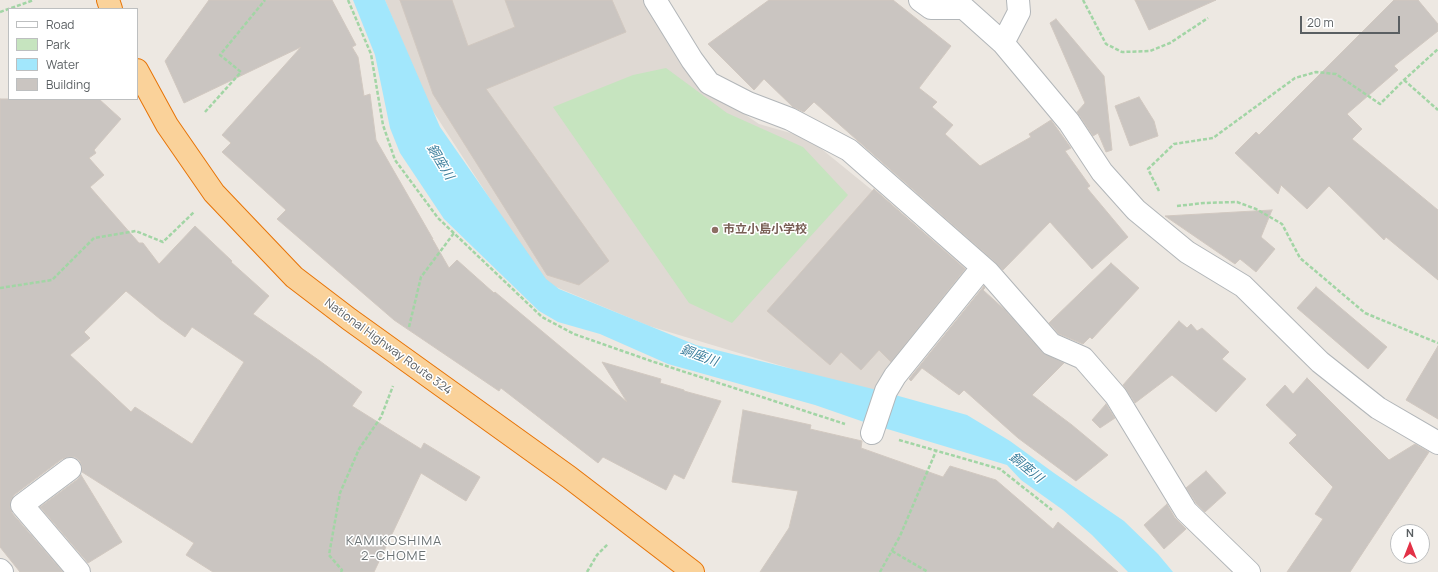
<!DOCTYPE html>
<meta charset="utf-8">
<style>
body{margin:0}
#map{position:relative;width:1438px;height:572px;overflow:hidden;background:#ede8e2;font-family:Manrope,sans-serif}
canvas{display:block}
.legend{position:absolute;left:8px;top:8px;width:130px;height:92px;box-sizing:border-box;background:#fff;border:1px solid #bdbfc0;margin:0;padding:5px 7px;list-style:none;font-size:12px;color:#5a5f62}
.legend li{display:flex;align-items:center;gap:8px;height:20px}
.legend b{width:20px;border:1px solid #bdbfc0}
.north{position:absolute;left:1390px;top:524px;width:40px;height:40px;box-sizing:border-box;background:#fff;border:1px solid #bdbfc0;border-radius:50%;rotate:0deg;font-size:11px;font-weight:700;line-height:16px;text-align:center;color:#5a5f62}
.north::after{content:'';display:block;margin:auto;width:14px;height:18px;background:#e33147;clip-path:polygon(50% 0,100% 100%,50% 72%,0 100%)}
.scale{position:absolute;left:1300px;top:16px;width:100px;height:18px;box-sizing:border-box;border:2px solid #5a5f62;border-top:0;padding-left:5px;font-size:12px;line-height:14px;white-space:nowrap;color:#5a5f62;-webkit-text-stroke:3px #fff;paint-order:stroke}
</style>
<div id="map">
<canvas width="1438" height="572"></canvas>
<ul class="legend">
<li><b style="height:5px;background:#fff"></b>Road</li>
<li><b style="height:11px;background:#c6e4bf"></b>Park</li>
<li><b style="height:11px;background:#a2e7fc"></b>Water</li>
<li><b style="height:11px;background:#cac5c1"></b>Building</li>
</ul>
<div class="north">N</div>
<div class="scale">20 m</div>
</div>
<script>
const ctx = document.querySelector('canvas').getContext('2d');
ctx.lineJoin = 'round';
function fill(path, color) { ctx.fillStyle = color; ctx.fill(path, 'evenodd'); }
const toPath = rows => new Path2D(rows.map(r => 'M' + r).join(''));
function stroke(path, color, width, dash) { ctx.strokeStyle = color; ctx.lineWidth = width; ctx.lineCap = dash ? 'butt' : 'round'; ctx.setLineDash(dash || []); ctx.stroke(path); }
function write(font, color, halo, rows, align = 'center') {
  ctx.font = font + ' Manrope,"Noto Sans JP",sans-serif'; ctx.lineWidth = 3; ctx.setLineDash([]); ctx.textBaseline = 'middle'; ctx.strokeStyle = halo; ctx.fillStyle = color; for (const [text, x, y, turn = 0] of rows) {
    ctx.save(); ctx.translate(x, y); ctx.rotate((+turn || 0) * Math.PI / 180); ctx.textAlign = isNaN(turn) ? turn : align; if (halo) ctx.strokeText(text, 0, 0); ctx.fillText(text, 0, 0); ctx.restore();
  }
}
const education = toPath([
 [385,0,644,0,697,82,759,124,808,138,969,269,880,380,872,393,649,326,544,282,427,102]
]);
const green = toPath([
 [666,68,727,113,803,147,848,195,732,323,689,303,553,107,633,75]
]);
const water = toPath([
 [353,0,385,0,440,127,546,279,559,289,696,345,877,390,967,415,1010,441,1054,473,1124,521,1158,554,1173,572,1128,572,1092,535,1063,510,1021,480,1007,465,864,422,815,405,668,364,600,334,558,322,539,311,444,219,400,153,390,128,375,55]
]);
const building = toPath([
 [209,0,332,0,356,45,352,47,358,57,364,96,370,94,376,140,433,239,431,238,433,240,449,268,457,260,494,293,495,292,627,402,602,362,661,379,660,383,684,390,684,391,721,401,684,479,674,474,666,490,603,457,598,463,501,388,499,391,394,320,277,219,286,210,222,152,231,143,222,135,301,47,184,103,165,61,209,0],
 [400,0,452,0,468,46,515,27,505,0,612,0,626,32,486,89,609,261,579,285,547,275,433,94,400,0],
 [769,0,893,0,951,46,919,88,937,102,932,107,953,125,945,134,980,166,1031,137,1029,134,1051,120,1071,148,1065,151,1090,186,1087,188,1128,237,1092,269,1050,222,1003,270,996,263,814,102,804,112,793,107,764,79,754,90,708,44,769,0],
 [1135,0,1216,0,1149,30,1135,0],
 [1394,0,1418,0,1438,24,1438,31,1394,66,1398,70,1347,114,1362,129,1352,139,1438,210,1438,280,1386,237,1384,240,1329,186,1307,209,1281,185,1278,194,1235,153,1256,132,1259,135,1394,0],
 [1056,19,1104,76,1112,150,1106,152,1098,133,1093,136,1077,112,1085,103,1050,23,1056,19],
 [1139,97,1154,121,1158,136,1130,146,1115,106,1139,97],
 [0,99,99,99,121,119,94,150,96,153,89,158,104,175,90,187,139,243,143,243,159,264,195,226,232,261,231,262,269,296,253,314,320,361,362,392,352,406,421,449,424,443,480,477,466,501,421,473,374,572,213,572,186,555,194,543,82,472,82,467,80,461,75,457,68,457,62,459,14,495,11,500,10,507,12,513,63,572,20,572,0,547,0,99],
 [126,291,160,319,185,337,192,327,244,362,192,444,135,407,131,412,70,355,90,338,84,332,126,291],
 [874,189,965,269,891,362,879,350,861,370,841,352,830,365,767,311,874,189],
 [1272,210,1261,237,1275,249,1256,272,1240,259,1235,264,1165,216,1272,210],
 [1111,263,1139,288,1092,339,1090,337,1083,344,1059,334,1049,323,1111,263],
 [984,286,985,288,983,290,1005,310,1042,352,1064,363,1032,395,1072,425,1108,455,1076,481,1018,438,964,390,959,395,922,368,911,381,909,379,984,286],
 [1316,287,1387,347,1368,369,1297,308,1316,287],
 [1179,321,1187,328,1191,324,1197,331,1202,328,1229,352,1222,359,1246,379,1216,412,1172,375,1135,403,1123,385,1179,321],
 [1438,346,1438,419,1406,400,1438,346],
 [1307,378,1389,460,1415,444,1429,452,1350,572,1287,572,1323,519,1315,514,1333,487,1289,443,1297,435,1266,405,1285,385,1293,394,1307,378],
 [1106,404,1115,418,1100,428,1092,420,1106,404],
 [743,410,811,425,810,429,862,441,861,448,943,477,950,466,996,480,1053,529,1058,522,1118,572,760,572,789,528,798,491,732,482,743,410],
 [1206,471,1226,493,1205,512,1196,503,1186,488,1206,471],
 [81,475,122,542,88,563,40,507,78,479,81,475],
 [1167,504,1175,518,1186,529,1164,549,1144,525,1167,504]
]);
const path = toPath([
 [348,0,371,54,383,125,395,160,438,218,542,317,574,334,651,361,845,424],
 [1083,0,1106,44,1122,52,1150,51,1170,43,1208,18],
 [0,12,34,0],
 [1404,80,1438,110],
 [205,112,241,72,220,55,265,0],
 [1159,191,1148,169,1174,144,1213,138,1295,78,1316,72,1336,74,1380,104,1404,80,1438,49],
 [1177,206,1204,203,1237,202,1256,209,1282,224,1300,258,1365,313,1438,343],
 [0,288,52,280,94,238,136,231,163,242,194,212],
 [409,327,421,277,454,233],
 [899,440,1000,469,1052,510],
 [892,551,928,572],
 [341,572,342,570,329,555,340,493,359,449,381,417,393,386],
 [587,572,597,555,608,544],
 [880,572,900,536,936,451]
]);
const minor = toPath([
 [655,0,692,60,709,83,748,103,790,119,849,150,988,272,1051,344,1083,358,1116,396,1186,511,1249,572],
 [920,0,931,8,964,8],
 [955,0,1003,43,1069,122,1102,172,1136,210,1187,252,1243,286,1320,362,1378,408,1438,443],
 [1003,43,1019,12,1018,0],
 [872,433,886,391,895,376,982,268],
 [70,469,22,505,79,572],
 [0,570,2,572]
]);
const trunk = toPath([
 [108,0,111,9],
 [137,70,167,125,214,193,294,277,349,319,569,477,693,572]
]);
const markers = [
 [715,230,4,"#8d6e63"]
];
const educationNames = [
 ["市立小島小学校",723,230]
];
const streetNames = [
 ["National Highway Route 324",388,347,36]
];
const waterNames = [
 ["銅座川",440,162,59],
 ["銅座川",699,356,20],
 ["銅座川",1026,468,39]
];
const neighbourhoodNames = [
 ["KAMIKOSHIMA",394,541],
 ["2-CHOME",394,556]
];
fill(education, '#dfd9d3');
fill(green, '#c6e4bf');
fill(water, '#a2e7fc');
fill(building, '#cac5c1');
stroke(building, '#d1c8c0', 1);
stroke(minor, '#b2b6b9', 24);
stroke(trunk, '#e77407', 24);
stroke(path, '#a2d5a5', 2.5, [4, 2]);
stroke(minor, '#fff', 22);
stroke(trunk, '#fad29a', 22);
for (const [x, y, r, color] of markers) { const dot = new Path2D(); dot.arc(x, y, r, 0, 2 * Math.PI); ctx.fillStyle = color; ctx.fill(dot); stroke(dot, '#fff', 1.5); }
write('bold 12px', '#785e54', '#fff', educationNames, 'left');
write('12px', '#5a5f62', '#fff', streetNames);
write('italic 13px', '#3b7e9c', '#fff', waterNames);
ctx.letterSpacing = '1px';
write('13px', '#6b7274', '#fff', neighbourhoodNames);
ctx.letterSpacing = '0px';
</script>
